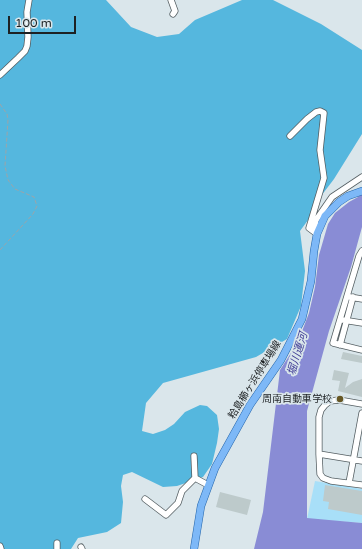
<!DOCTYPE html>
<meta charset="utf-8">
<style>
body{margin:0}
#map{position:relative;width:362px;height:549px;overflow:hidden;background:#dae6eb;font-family:"Varela Round",sans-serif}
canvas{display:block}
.scale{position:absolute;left:8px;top:16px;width:68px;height:18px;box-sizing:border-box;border:2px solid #1d2123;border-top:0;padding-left:5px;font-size:12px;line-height:14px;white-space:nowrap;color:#1d2123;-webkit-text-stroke:3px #dae6eb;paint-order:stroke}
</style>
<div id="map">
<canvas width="362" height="549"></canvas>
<div class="scale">100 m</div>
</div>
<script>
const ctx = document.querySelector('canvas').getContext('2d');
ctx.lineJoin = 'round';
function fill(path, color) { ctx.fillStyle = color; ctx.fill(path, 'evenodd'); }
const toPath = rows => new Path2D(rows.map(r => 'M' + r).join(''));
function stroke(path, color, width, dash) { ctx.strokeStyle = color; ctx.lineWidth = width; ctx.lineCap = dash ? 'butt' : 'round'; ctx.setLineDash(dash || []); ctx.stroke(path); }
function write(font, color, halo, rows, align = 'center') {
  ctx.font = font + ' "Varela Round","Noto Sans JP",sans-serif'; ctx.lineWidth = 3.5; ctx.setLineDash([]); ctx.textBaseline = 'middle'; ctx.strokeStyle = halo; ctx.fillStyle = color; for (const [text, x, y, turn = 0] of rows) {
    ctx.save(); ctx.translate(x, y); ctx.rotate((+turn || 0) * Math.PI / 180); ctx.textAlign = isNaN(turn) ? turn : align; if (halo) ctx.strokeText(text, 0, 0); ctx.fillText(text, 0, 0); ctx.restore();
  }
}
const green = toPath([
 [315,481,362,489,362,523,307,519]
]);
const forest = toPath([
 [0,0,106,0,131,27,157,37,179,34,195,20,242,0,273,0,321,24,362,50,362,134,334,179,315,204,311,216,300,231,305,271,301,306,287,339,256,357,163,383,146,403,142,431,153,434,165,430,174,424,185,412,200,405,207,406,217,415,219,429,217,443,212,464,203,477,177,486,163,487,132,472,123,475,121,486,123,502,121,523,107,532,78,538,71,549,0,549]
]);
const water = toPath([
 [362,189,362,227,351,267,329,331,307,411,307,518,362,523,362,549,254,549,263,512,280,370,298,342,309,313,315,287,319,255,328,224,335,213,349,202,358,197]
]);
const building = toPath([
 [343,352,362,356,362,363,341,359],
 [334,370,349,373,345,388,353,382,362,379,362,397,338,391,340,381,332,380],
 [325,485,362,491,362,515,328,509,329,502,323,501],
 [220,492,251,500,247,515,216,507]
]);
const path = toPath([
 [0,104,7,114,8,120,5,166,8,180,15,189,34,197,37,206,33,214,0,250]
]);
const minor = toPath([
 [171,0,175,11,173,14],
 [0,75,18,58,25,51,27,46,28,37,27,12,29,0],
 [290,136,307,119,316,112,320,111,324,113,320,150,324,178,309,228,317,234],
 [314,230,316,220,332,197,362,177],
 [362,251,359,256,333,343,362,350],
 [350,297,362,299],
 [343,320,362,323],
 [340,345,353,297],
 [362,404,339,400,330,401,325,405,321,410,319,417,319,454,320,474,323,478,331,481,362,485],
 [319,454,362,461],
 [195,478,208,485],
 [349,483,362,413],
 [145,499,166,515,178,503,182,491,195,478,194,456],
 [57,543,57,549],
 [0,546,1,549],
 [81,547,82,549]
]);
const major = toPath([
 [194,549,201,506,215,468,250,405,281,360,302,319,311,281,314,251,317,234,325,216,339,202,348,196,362,191]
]);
const markers = [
 [340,399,4,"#665724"]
];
const streetNames = [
 ["粭島櫛ヶ浜停車場線",255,380,-58]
];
const poiNames = [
 ["周南自動車学校",332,399]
];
const waterNames = [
 ["堀川運河",298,354,-73]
];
fill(green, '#a8dff8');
fill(forest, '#55b7de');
fill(water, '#898cd5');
fill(building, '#bdcacb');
stroke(minor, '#545e62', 7);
stroke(major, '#2465aa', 8);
stroke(path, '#9ca5a9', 1, [4, 2]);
stroke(minor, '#fff', 5.5);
stroke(major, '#7db8f7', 7);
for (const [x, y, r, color] of markers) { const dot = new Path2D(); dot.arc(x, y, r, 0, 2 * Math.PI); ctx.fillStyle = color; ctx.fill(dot); stroke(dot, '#dae6eb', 1.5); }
write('10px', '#1d2123', '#dae6eb', streetNames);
write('10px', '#1d2123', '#dae6eb', poiNames, 'right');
write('italic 11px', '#464399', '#dae6eb', waterNames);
</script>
